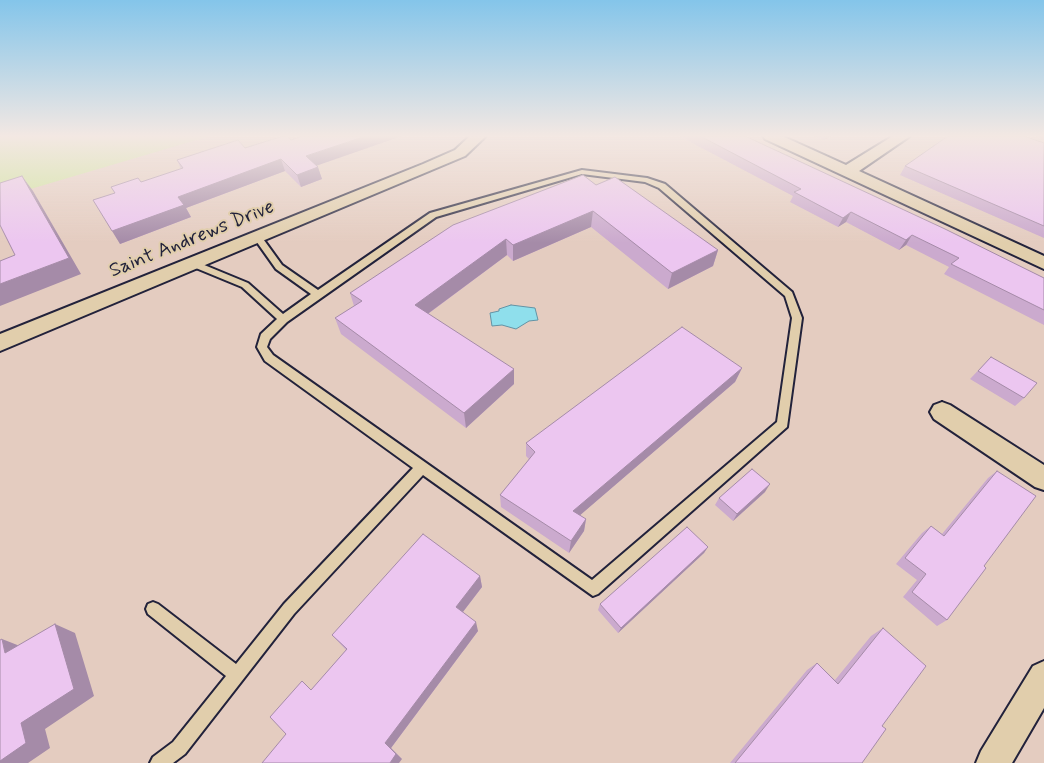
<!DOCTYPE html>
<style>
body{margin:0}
canvas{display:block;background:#e4ccc0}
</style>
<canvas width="1044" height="763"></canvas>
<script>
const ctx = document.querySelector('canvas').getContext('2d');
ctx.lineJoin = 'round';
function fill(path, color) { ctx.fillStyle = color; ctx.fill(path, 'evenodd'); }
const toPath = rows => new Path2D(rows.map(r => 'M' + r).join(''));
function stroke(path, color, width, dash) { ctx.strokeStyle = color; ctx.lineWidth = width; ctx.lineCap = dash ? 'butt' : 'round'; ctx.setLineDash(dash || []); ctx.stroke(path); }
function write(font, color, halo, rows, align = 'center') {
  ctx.font = font + ' Mynerve,sans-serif'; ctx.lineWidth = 4; ctx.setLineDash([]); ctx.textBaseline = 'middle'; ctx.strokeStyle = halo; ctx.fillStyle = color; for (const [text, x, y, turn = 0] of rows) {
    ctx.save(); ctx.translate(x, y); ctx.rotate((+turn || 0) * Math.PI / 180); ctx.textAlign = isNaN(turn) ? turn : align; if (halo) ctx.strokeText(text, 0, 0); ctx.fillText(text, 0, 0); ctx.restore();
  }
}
const green = toPath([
 [0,136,210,136,0,198]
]);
const water = toPath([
 [511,305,535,308,538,320,529,321,516,329,502,325,492,326,490,313,499,311,499,309,511,305]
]);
const lane = toPath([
 [582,170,647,178,665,184,792,292,802,318,787,427,598,594,593,596,423,475,294,614,185,754,173,763,150,763,153,757,173,742,226,676,148,614,146,609,148,604,153,602,158,604,236,664,284,604,413,468,265,361,257,347,261,334,277,319,242,287,191,266,191,262,197,262,248,283,283,314,311,294,276,269,254,238,255,236,261,236,282,265,318,290,430,213,582,170],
 [582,174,645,182,659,188,785,296,792,318,777,422,592,580,273,355,267,347,270,339,287,322,436,217,582,174]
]);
const street = toPath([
 [470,136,486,136,465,156,0,351,0,334,423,164,455,150,470,136],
 [763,136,782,136,846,165,893,136,910,136,859,171,1044,256,1044,269,765,139,763,136],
 [942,402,950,405,1044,465,1044,490,1035,487,934,419,930,412,934,405,942,402],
 [1044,661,1044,708,1012,763,976,763,981,751,1033,666,1044,661]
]);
const wall = toPath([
 [679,136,745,136,1044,278,1044,325,944,274,949,267,906,245,899,250,846,222,838,227,790,202,793,196],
 [813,136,832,136,824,140],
 [1034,136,1044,136,1044,139],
 [291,140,317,166,322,179,301,187,285,171,186,208,191,217,120,244,115,193,141,182,181,169,177,160],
 [1044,143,1044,238,900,175,905,166],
 [596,185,718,250,713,266,668,289,591,227,513,261,507,255,428,314,514,384,466,428,341,334,335,318,354,306,350,293],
 [991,357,1024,398,1015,406,970,379],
 [742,368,735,382,580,515,586,519,584,531,569,553,501,507,500,495,529,459,526,456,526,443],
 [997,471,984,566,947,620,937,626,903,597,917,580,896,564,922,533,931,526,942,534,988,478],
 [765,492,733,521,715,505,719,498],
 [708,547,704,553,618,633,598,610,600,604],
 [480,576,482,587,463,612,478,631,391,748,402,759,286,734,312,689,346,650,332,635],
 [883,628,882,726,862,763,730,763,807,670,817,663,835,680,871,636]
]);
const shadedWall = toPath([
 [366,136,402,136,310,168,306,156],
 [826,136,832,136,824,140],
 [281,159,285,171,186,208,191,217,120,244,112,231,178,197],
 [318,167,322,179,301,187,297,175],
 [22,176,33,191,81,274,0,306,0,284,69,258],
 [593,211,591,227,513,261,513,245],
 [851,212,846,222,838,227,843,218],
 [912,235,906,245,899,250,906,240],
 [506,239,507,255,418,321,415,305],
 [718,250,713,266,668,289,672,273],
 [742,368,735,382,571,523,573,511],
 [514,369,514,384,466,428,464,413],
 [770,484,765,492,733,521,737,514],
 [586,519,584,531,569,553,571,541],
 [708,547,704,553,618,633,621,628],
 [480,576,482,587,459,617,456,607],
 [476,622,478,631,391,748,402,759,399,763,390,763,385,743],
 [55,624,75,633,94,696,45,729,50,748,28,763,0,763,0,761,21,723],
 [2,639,25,648,5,653]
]);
const building = toPath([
 [283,136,287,136,291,140,302,136,366,136,306,156,318,167,297,175,281,159,178,197,184,205,112,231,93,200,115,193,111,187,138,178,141,182,183,168,177,160,238,140,245,148,283,136],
 [700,136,745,136,945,229,1044,278,1044,310,951,264,959,258,912,235,906,240,851,212,843,218,794,192,801,189,700,136],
 [948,136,1024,136,1044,143,1044,226,905,166,948,136],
 [583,175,596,185,615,177,718,250,672,273,593,211,513,245,506,239,415,305,514,369,464,413,335,318,362,301,350,293,453,225,583,175],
 [22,176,69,258,0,284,0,261,15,255,0,225,0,183,22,176],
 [682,327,742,368,573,511,586,519,571,541,500,495,535,452,526,443,682,327],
 [991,357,1037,383,1024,398,978,371,991,357],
 [752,469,770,484,737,514,719,498,752,469],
 [997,471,1036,496,984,566,986,568,947,620,912,592,926,574,905,558,931,526,944,536,997,471],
 [687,527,708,547,621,628,600,604,687,527],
 [423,534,480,576,456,607,476,622,385,743,396,754,390,763,262,763,286,734,270,717,302,681,311,690,347,649,332,635,423,534],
 [55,624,74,689,21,723,26,743,0,761,0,640,2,639,5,653,55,624],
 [883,628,926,666,882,726,886,729,862,763,735,763,817,663,838,684,883,628]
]);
const streetNames = [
 ["Saint Andrews Drive",192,240,-22]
];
fill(green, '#cee59b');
fill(water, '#8fdfec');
stroke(water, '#6393a5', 1);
stroke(lane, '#22223b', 4);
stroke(street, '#22223b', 4);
fill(lane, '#e1ceac');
fill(street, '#e1ceac');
fill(wall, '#cbaace');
fill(shadedWall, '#a58ba8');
fill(building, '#ecc6f0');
stroke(building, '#a58ba8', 1);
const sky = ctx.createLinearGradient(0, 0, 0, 243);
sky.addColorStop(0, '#84c5ea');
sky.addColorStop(0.56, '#f3e8e3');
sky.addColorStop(1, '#f3e8e300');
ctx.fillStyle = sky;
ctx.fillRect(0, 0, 1044, 243);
write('20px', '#22223b', '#e1ceac', streetNames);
</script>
